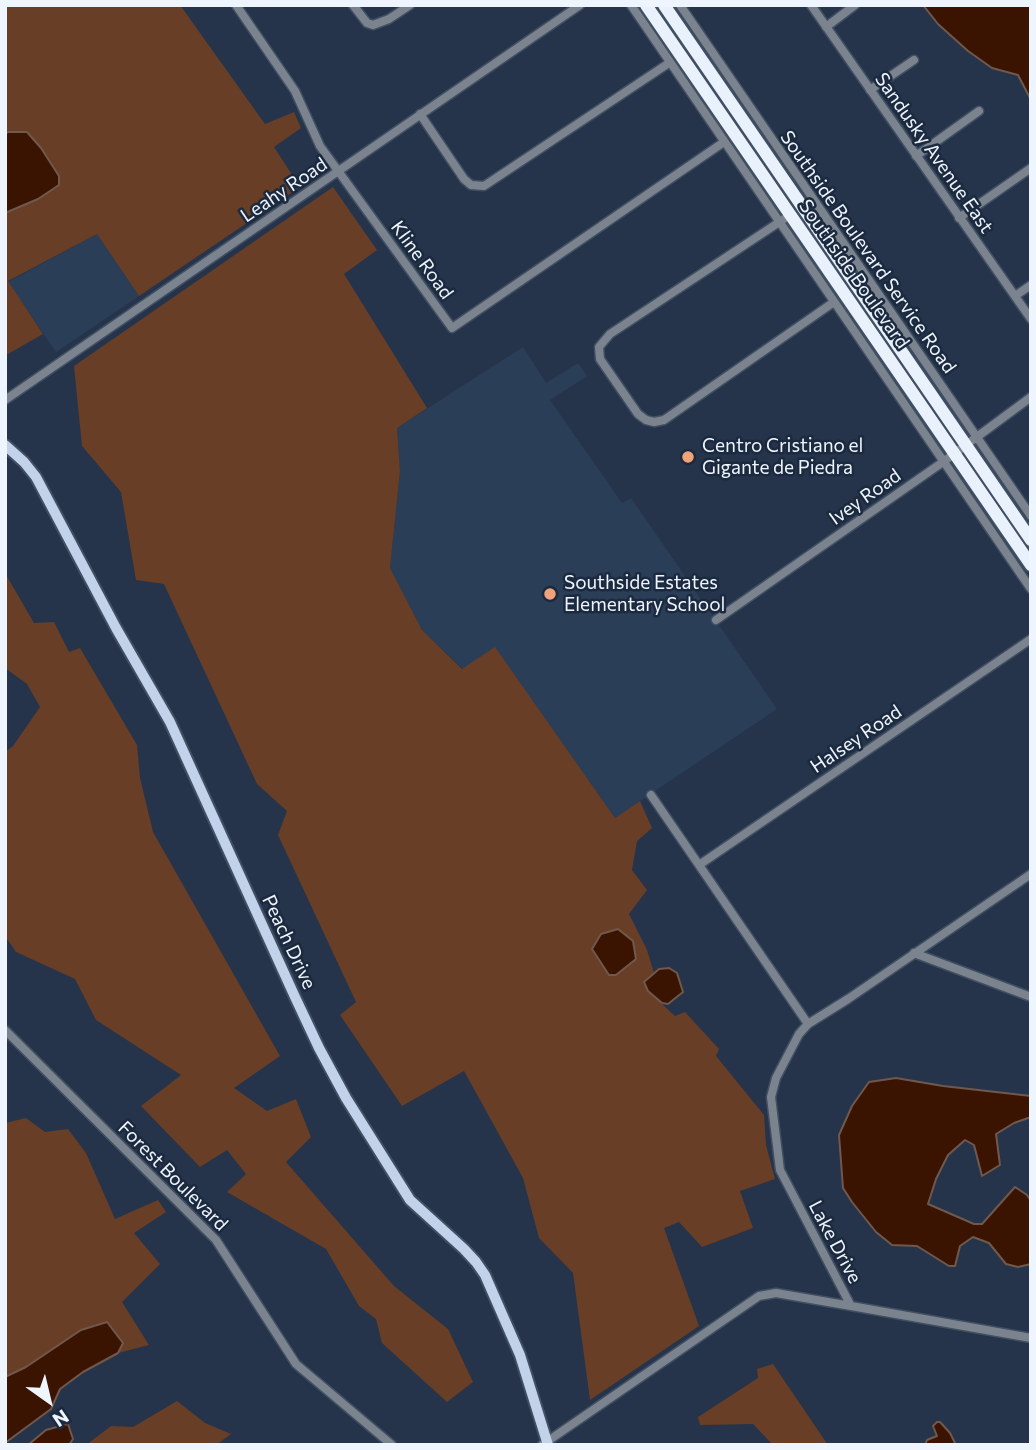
<!DOCTYPE html>
<style>
body{margin:0}
#map{position:relative;width:1036px;height:1450px;overflow:hidden;background:#25344a;font-family:Commissioner,sans-serif}
canvas{display:block}
.frame{position:absolute;inset:0;border:7px solid #eff5fe;pointer-events:none}
.north{position:absolute;left:14px;top:1366px;width:70px;height:70px;-webkit-text-stroke:5px #1b2a3f;paint-order:stroke;rotate:146deg;font-size:19px;font-weight:700;line-height:28px;text-align:center;color:#eff5fe}
.north::after{content:'';display:block;margin:auto;width:24px;height:32px;background:#eff5fe;clip-path:polygon(50% 0,100% 100%,50% 72%,0 100%)}
</style>
<div id="map">
<canvas width="1036" height="1450"></canvas>
<div class="frame"></div>
<div class="north">N</div>
</div>
<script>
const ctx = document.querySelector('canvas').getContext('2d');
ctx.lineJoin = 'round';
function fill(path, color) { ctx.fillStyle = color; ctx.fill(path, 'evenodd'); }
const toPath = rows => new Path2D(rows.map(r => 'M' + r).join(''));
function stroke(path, color, width, dash) { ctx.strokeStyle = color; ctx.lineWidth = width; ctx.lineCap = dash ? 'butt' : 'round'; ctx.setLineDash(dash || []); ctx.stroke(path); }
function write(font, color, halo, rows, align = 'center') {
  ctx.font = font + ' Commissioner,sans-serif'; ctx.lineWidth = 5; ctx.setLineDash([]); ctx.textBaseline = 'middle'; ctx.strokeStyle = halo; ctx.fillStyle = color; for (const [text, x, y, turn = 0] of rows) {
    ctx.save(); ctx.translate(x, y); ctx.rotate((+turn || 0) * Math.PI / 180); ctx.textAlign = isNaN(turn) ? turn : align; if (halo) ctx.strokeText(text, 0, 0); ctx.fillText(text, 0, 0); ctx.restore();
  }
}
const built = toPath([
 [97,234,139,296,56,352,8,282],
 [523,347,546,383,578,363,587,376,550,400,622,503,631,498,777,709,615,818,495,648,463,669,422,630,390,568,400,471,397,428]
]);
const green = toPath([
 [5,5,180,5,265,124,294,112,301,128,274,147,300,187,139,296,97,234,8,281,43,334,8,354,5,353],
 [333,187,377,250,344,274,427,408,397,428,400,471,390,568,422,630,462,669,495,647,615,818,640,801,652,828,637,841,632,870,647,890,629,914,647,950,654,973,644,983,648,991,675,1016,685,1012,719,1049,716,1056,764,1115,766,1145,775,1179,740,1191,753,1228,702,1247,679,1222,664,1228,699,1326,590,1400,573,1273,539,1238,523,1178,464,1071,402,1106,340,1015,356,1002,278,835,287,811,257,784,164,584,136,580,121,492,82,446,74,366],
 [5,573,34,623,54,622,69,652,80,648,137,745,140,778,153,832,280,1056,234,1088,267,1111,296,1099,311,1137,286,1162,394,1286,448,1329,473,1382,447,1402,382,1343,376,1319,359,1306,326,1249,227,1192,246,1174,227,1150,200,1167,141,1106,181,1075,96,1020,75,979,16,952,5,936,5,752,13,746,40,707,27,684,5,668],
 [26,1118,45,1132,68,1129,86,1153,115,1219,158,1200,166,1212,134,1233,160,1264,122,1302,149,1345,118,1353,123,1342,26,1367,5,1377,5,1123],
 [773,1364,828,1445,773,1445,753,1424,700,1425,698,1417,758,1378,757,1369],
 [177,1401,205,1423,231,1434,216,1445,86,1445,111,1426,133,1427]
]);
const water = toPath([
 [923,5,1031,5,1031,100,1018,75,992,68,968,51,938,24,923,5],
 [8,132,27,132,41,148,59,176,59,185,38,199,5,213,5,134,8,132],
 [618,929,633,941,636,959,616,975,609,975,592,949,601,934,618,929],
 [669,968,677,973,683,992,668,1004,662,1003,648,991,644,982,659,969,669,968],
 [896,1078,943,1086,1031,1096,1031,1117,1014,1123,996,1134,1000,1165,982,1176,974,1145,965,1140,948,1155,936,1179,928,1204,974,1224,982,1224,1015,1187,1027,1195,1031,1201,1031,1264,1018,1267,1006,1264,989,1243,973,1237,960,1246,955,1266,949,1266,917,1246,892,1245,876,1232,852,1202,843,1188,839,1135,852,1106,869,1082,896,1078],
 [107,1322,123,1343,118,1353,83,1372,60,1389,51,1409,5,1443,5,1377,26,1367,81,1330,107,1322],
 [937,1422,940,1422,950,1433,956,1445,925,1445,927,1440,937,1436,933,1426,937,1422],
 [68,1424,73,1439,69,1445,28,1445,46,1430,68,1424]
]);
const minor = toPath([
 [236,5,295,91,320,146,452,328,724,142],
 [353,5,367,23,373,25,389,19,410,5],
 [631,5,1031,589],
 [680,5,1031,516],
 [811,5,1031,319],
 [826,27,855,5],
 [870,90,914,60],
 [420,114,464,179,471,185,484,186,669,63],
 [916,156,979,111],
 [959,218,1031,168],
 [784,219,610,334,599,347,600,359,638,414,646,420,654,422,664,420,834,302],
 [1015,296,1031,285],
 [5,400,580,5],
 [716,620,943,462,1031,397],
 [651,795,808,1024],
 [699,865,1031,639],
 [1031,874,848,999,808,1024,799,1034,776,1078,771,1097,780,1170,851,1306,1031,1338],
 [914,953,1031,997],
 [5,1030,216,1240,296,1364,392,1445],
 [542,1445,759,1296,776,1293,851,1306]
]);
const major = toPath([
 [5,445,24,462,36,477,116,628,170,722,295,997,319,1048,346,1098,410,1200,464,1249,476,1262,485,1275,520,1355,548,1445]
]);
const highway = toPath([
 [646,5,1031,565],
 [664,5,1031,540]
]);
const markers = [
 [688,457,7,"#f0a378"],
 [550,594,7,"#f0a378"]
];
const streetNames = [
 ["Sandusky Avenue East",934,153,55],
 ["Leahy Road",284,190,-34],
 ["Southside Boulevard Service Road",868,252,55],
 ["Kline Road",422,260,54],
 ["Southside Boulevard",854,274,55],
 ["Ivey Road",865,497,-35],
 ["Halsey Road",856,739,-34],
 ["Peach Drive",289,942,65],
 ["Forest Boulevard",173,1176,45],
 ["Lake Drive",835,1242,62]
];
const poiNames = [
 ["Centro Cristiano el",702,446],
 ["Gigante de Piedra",702,468],
 ["Southside Estates",564,583],
 ["Elementary School",564,605]
];
fill(built, '#2b3e58');
fill(green, '#683e26');
fill(water, '#3a1400');
stroke(water, '#70584c', 2);
stroke(minor, '#414f63', 11);
stroke(major, '#414f63', 14);
stroke(highway, '#414f63', 16);
stroke(minor, '#7b838e', 8);
stroke(major, '#c2d2ea', 10);
stroke(highway, '#e9f1fc', 12);
for (const [x, y, r, color] of markers) { const dot = new Path2D(); dot.arc(x, y, r, 0, 2 * Math.PI); ctx.fillStyle = color; ctx.fill(dot); stroke(dot, '#1b2a3f', 2.5); }
write('19px', '#eff5fe', '#1b2a3f', streetNames);
write('19px', '#eff5fe', '#1b2a3f', poiNames, 'left');
</script>
